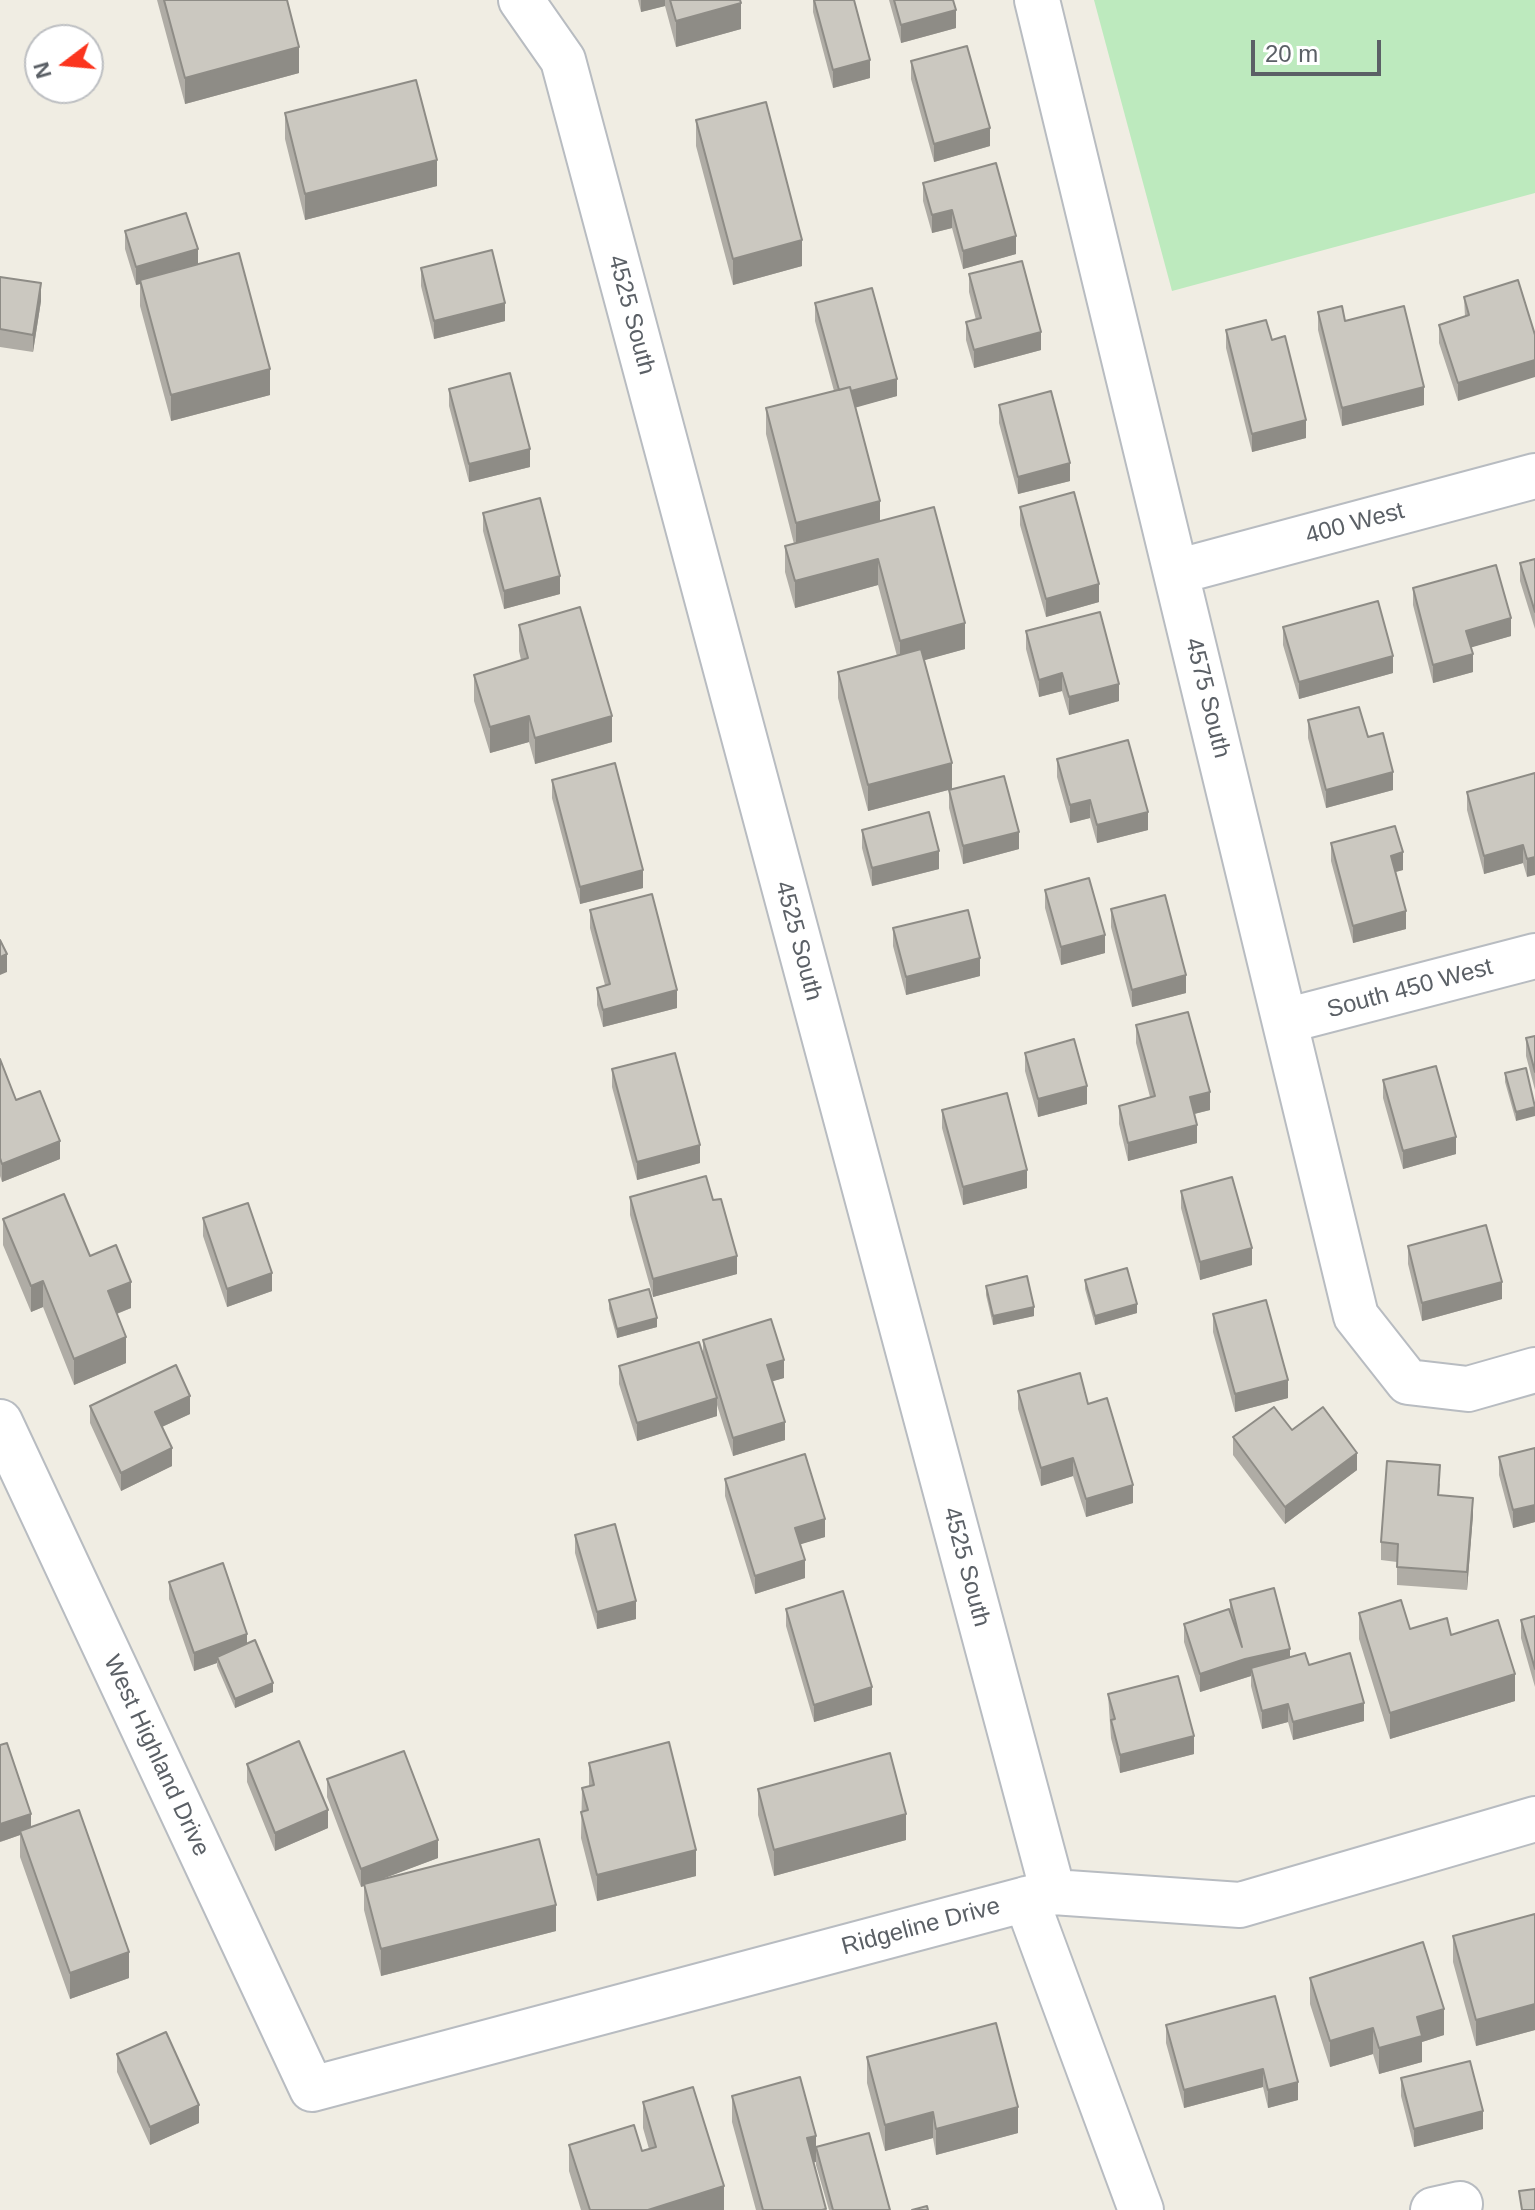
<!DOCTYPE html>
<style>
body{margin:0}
#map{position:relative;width:1535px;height:2210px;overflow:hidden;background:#f0ede3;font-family:Arial,sans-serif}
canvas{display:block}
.north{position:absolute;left:24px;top:24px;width:80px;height:80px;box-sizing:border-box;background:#fff;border:2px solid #bdbfc2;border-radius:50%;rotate:254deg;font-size:22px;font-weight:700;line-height:32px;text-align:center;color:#5b6066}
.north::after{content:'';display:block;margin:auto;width:28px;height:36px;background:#fb351e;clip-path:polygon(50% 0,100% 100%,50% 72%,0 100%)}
.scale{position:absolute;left:1251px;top:40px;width:130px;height:36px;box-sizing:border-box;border:4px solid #5b6066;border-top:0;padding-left:10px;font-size:24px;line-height:28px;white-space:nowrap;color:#5b6066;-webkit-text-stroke:6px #fff;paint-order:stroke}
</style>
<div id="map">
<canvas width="1535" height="2210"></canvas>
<div class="north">N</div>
<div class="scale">20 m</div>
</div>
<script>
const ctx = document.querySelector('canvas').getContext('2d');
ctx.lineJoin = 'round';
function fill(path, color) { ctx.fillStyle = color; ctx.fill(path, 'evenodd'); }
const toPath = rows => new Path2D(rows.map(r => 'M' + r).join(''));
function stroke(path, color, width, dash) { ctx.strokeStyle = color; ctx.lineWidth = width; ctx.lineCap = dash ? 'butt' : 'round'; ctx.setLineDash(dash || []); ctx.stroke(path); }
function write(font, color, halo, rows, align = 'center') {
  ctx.font = font + ' Arial,sans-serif'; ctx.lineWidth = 7; ctx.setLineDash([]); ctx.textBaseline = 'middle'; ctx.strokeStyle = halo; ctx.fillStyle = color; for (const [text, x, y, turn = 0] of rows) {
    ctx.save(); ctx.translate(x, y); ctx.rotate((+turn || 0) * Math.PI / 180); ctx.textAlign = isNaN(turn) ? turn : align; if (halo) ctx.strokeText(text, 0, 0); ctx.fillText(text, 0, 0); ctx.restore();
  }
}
const green = toPath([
 [1094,0,1535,0,1535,193,1172,291]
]);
const minor = toPath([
 [521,0,563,60,1053,1892],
 [1037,0,1356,1316,1408,1382,1468,1389,1535,1370],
 [1176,572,1535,476],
 [1285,1021,1535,956],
 [0,1422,312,2089,1053,1892,1240,1905,1535,1819],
 [1026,1899,1141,2210],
 [1433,2210,1460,2204]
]);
const wall = toPath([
 [157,0,287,0,299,73,185,104],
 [638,0,740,0,741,29,676,47,665,6,641,12],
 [813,0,854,0,870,78,833,88,813,12],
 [889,0,953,0,956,28,901,43],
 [911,61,990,146,934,162,911,79],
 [285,113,437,186,305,220,285,139],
 [696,120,802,266,733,285,696,146],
 [923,183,1016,254,963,269,952,228,932,233,923,201],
 [125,231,198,264,270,395,171,421,140,306,140,284,136,285,125,249],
 [421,268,505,321,434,339,421,286],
 [969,274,1041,350,974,368,966,340,966,322,976,320,969,292],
 [0,277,41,301,33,352,0,347],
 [1518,280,1458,401,1439,343,1439,325,1465,317,1464,297],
 [815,303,897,396,855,407,880,522,965,649,924,660,952,789,868,811,838,698,838,672,897,656,878,585,795,608,785,572,785,546,794,544,766,434,766,408,834,391,815,321],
 [1318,312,1345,321,1424,405,1342,426,1318,330],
 [1226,330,1272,340,1306,438,1252,452,1226,348],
 [449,389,530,467,469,482,449,406],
 [999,405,1070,481,1018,494,999,423],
 [1020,507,1099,602,1046,617,1020,525],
 [483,513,560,594,504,609,483,531],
 [1535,559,1535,629,1520,581,1520,563],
 [1413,588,1511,636,1471,647,1473,672,1433,683,1413,605],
 [519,625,612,742,535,764,529,742,490,753,474,701,474,675,521,660,519,651],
 [1283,627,1393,673,1299,699,1283,645],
 [1026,631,1119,701,1069,715,1062,691,1039,697,1026,649],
 [1308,720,1368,737,1393,790,1326,808,1308,738],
 [1057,759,1148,830,1097,843,1090,818,1070,823,1057,777],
 [1535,773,1527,877,1523,863,1484,874,1467,810,1467,792],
 [552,780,643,888,580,904,552,798],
 [949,790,1019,849,963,864,949,808],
 [862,830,939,869,872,886,862,848],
 [1331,843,1403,870,1396,872,1406,929,1353,943,1331,861],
 [1045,890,1105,953,1061,965,1045,908],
 [1111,909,1186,993,1132,1007,1111,927],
 [590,910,677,1008,603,1027,597,1005,597,988,605,985,590,928],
 [893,928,980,976,906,995,893,946],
 [1136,1025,1210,1110,1194,1114,1197,1143,1128,1161,1119,1124,1119,1106,1150,1097,1136,1043],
 [1535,1036,1535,1090,1526,1056,1526,1038],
 [1025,1053,1087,1104,1038,1117,1025,1071],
 [0,1059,16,1100,60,1159,2,1182,0,1176],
 [1526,1068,1516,1121,1505,1082,1505,1073],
 [612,1069,700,1163,637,1180,612,1087],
 [1383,1080,1456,1154,1403,1169,1383,1098],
 [942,1110,1027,1188,963,1205,942,1128],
 [1181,1191,1252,1265,1200,1280,1181,1208],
 [630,1197,737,1274,653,1297,630,1215],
 [203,1218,272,1291,227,1307,203,1236],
 [3,1219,90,1256,131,1308,117,1314,126,1363,74,1385,43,1307,31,1312,3,1245],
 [1408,1246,1502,1299,1422,1321,1408,1264],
 [1085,1280,1137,1313,1095,1325,1085,1289],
 [986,1286,1034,1316,993,1325,986,1295],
 [609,1300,657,1327,617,1338,609,1309],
 [1213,1314,1288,1398,1235,1412,1213,1332],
 [703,1340,784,1378,772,1381,785,1440,733,1456,717,1405,717,1416,637,1441,619,1384,619,1366,703,1352],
 [1018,1391,1088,1404,1133,1503,1086,1517,1073,1476,1041,1486,1018,1409],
 [90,1406,190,1414,162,1427,172,1466,121,1491,90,1423],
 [1292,1430,1357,1470,1285,1524,1233,1455,1233,1437],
 [1535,1448,1535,1522,1513,1528,1499,1475,1499,1457],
 [725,1479,825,1537,800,1544,805,1578,755,1594,725,1496],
 [1440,1483,1439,1495,1473,1515,1467,1590,1397,1585,1397,1562,1381,1560,1381,1542],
 [575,1535,636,1619,597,1629,575,1553],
 [169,1582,247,1643,273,1692,235,1708,217,1666,217,1663,194,1671,169,1599],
 [1230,1600,1290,1658,1309,1665,1364,1721,1293,1740,1288,1722,1262,1729,1251,1686,1251,1676,1200,1692,1184,1642,1184,1624,1230,1612],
 [786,1609,872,1705,814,1722,786,1626],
 [1359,1613,1410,1629,1451,1635,1515,1701,1390,1739,1359,1639],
 [1535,1616,1535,1687,1521,1638,1521,1620],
 [1108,1694,1194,1754,1120,1773,1111,1738],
 [589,1763,696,1876,597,1901,581,1838,582,1788,589,1786],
 [247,1764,328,1828,275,1851,247,1782],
 [327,1779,438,1858,381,1879,556,1931,381,1976,364,1910,364,1886,361,1887,327,1797],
 [758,1789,906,1840,774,1876,758,1815],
 [31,1827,129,1978,70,1999,20,1857,20,1835,0,1842],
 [1535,1914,1535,2030,1476,2046,1453,1962,1453,1936],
 [1310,1978,1444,2035,1422,2042,1422,2062,1379,2074,1373,2054,1330,2067,1310,2004],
 [1275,1996,1298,2100,1268,2108,1263,2087,1184,2108,1166,2043,1166,2025],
 [117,2054,199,2123,150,2145,117,2072],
 [867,2057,1018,2133,936,2155,933,2138,885,2151,867,2083],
 [1401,2078,1483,2129,1414,2147,1401,2096],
 [732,2096,816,2162,813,2162,826,2210,756,2210,732,2122],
 [643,2102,724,2210,581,2210,569,2171,569,2145,642,2151,649,2149,643,2128],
 [816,2147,890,2210,829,2210,816,2165]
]);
const shadedWall = toPath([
 [641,0,665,0,665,6,641,12],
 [741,3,741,29,676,47,676,21],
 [956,10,956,28,901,43,901,25],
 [299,47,299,73,185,104,185,78],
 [870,60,870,78,833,88,833,70],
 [990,128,990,146,934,162,934,144],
 [437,160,437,186,305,220,305,194],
 [952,210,952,228,932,233,932,215],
 [1016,236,1016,254,963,269,963,251],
 [802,240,802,266,733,285,733,259],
 [198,249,198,267,140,280,140,284,136,285,136,267],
 [41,283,41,301,33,352,33,335],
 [505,303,505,321,434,339,434,321],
 [1041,332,1041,350,974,368,974,350],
 [1535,360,1535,377,1458,401,1458,383],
 [270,369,270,395,171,421,171,395],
 [897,379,897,396,840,412,840,394],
 [1424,387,1424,405,1342,426,1342,408],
 [1306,420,1306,438,1252,452,1252,434],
 [530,449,530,467,469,482,469,464],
 [1070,463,1070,481,1018,494,1018,477],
 [880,501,880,527,796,549,796,523],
 [878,559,878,585,795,608,795,581],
 [560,576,560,594,504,609,504,591],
 [1099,584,1099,602,1046,617,1046,599],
 [1511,618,1511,636,1466,649,1466,631],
 [965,623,965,649,900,667,900,641],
 [1473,654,1473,672,1433,683,1433,665],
 [1393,656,1393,673,1299,699,1299,682],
 [1062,673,1062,691,1039,697,1039,680],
 [1119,684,1119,701,1069,715,1069,697],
 [529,716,529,742,490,753,490,727],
 [612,716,612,742,535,764,535,738],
 [952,763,952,789,868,811,868,785],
 [1393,772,1393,790,1326,808,1326,790],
 [1090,800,1090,818,1070,823,1070,805],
 [1148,812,1148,830,1097,843,1097,825],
 [1019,832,1019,849,963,864,963,846],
 [1523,845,1523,863,1484,874,1484,856],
 [939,851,939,869,872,886,872,868],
 [1403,852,1403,870,1391,873,1391,856],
 [1535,857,1535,875,1527,877,1527,859],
 [643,870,643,888,580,904,580,887],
 [1406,911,1406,929,1353,943,1353,926],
 [1105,935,1105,953,1061,965,1061,947],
 [7,954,7,972,0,975,0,957],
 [980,958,980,976,906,995,906,977],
 [1186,975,1186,993,1132,1007,1132,990],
 [677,990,677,1008,603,1027,603,1010],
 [1087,1086,1087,1104,1038,1117,1038,1099],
 [1210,1092,1210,1110,1190,1115,1190,1097],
 [1535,1107,1535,1116,1516,1121,1516,1112],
 [1197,1125,1197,1143,1128,1161,1128,1143],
 [1456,1137,1456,1154,1403,1169,1403,1151],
 [60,1141,60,1159,2,1182,2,1164],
 [700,1145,700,1163,637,1180,637,1162],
 [1027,1170,1027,1188,963,1205,963,1187],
 [1252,1248,1252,1265,1200,1280,1200,1262],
 [737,1256,737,1274,653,1297,653,1279],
 [272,1273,272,1291,227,1307,227,1289],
 [43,1281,43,1307,31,1312,31,1286],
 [131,1282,131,1308,108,1317,108,1291],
 [1502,1282,1502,1299,1422,1321,1422,1303],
 [1137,1304,1137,1313,1095,1325,1095,1316],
 [1034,1307,1034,1316,993,1325,993,1316],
 [657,1318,657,1327,617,1338,617,1329],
 [126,1337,126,1363,74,1385,74,1359],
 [784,1360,784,1378,767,1383,767,1365],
 [1288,1380,1288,1398,1235,1412,1235,1394],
 [190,1396,190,1414,155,1430,155,1412],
 [717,1398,717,1416,637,1441,637,1423],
 [785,1422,785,1440,733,1456,733,1438],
 [172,1448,172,1466,121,1491,121,1473],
 [1357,1453,1357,1470,1285,1524,1285,1507],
 [1073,1458,1073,1476,1041,1486,1041,1468],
 [1133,1485,1133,1503,1086,1517,1086,1499],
 [1473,1498,1473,1515,1467,1590,1467,1572],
 [1535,1505,1535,1522,1513,1528,1513,1510],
 [825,1519,825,1537,795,1546,795,1528],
 [805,1560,805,1578,755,1594,755,1576],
 [636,1601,636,1619,597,1629,597,1612],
 [247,1634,247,1652,217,1657,217,1663,194,1671,194,1653],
 [1290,1649,1290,1667,1251,1668,1251,1676,1200,1692,1200,1674,1245,1659],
 [1515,1674,1515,1701,1390,1739,1390,1713],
 [273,1683,273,1692,235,1708,235,1699],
 [872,1687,872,1705,814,1722,814,1705],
 [1364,1703,1364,1721,1293,1740,1293,1722],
 [1288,1704,1288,1722,1262,1729,1262,1711],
 [1194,1736,1194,1754,1120,1773,1120,1755],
 [328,1810,328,1828,275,1851,275,1833],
 [31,1814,31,1831,20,1831,20,1835,0,1842,0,1824],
 [906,1814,906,1840,774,1876,774,1850],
 [438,1840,438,1858,361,1887,361,1869],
 [696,1850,696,1876,597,1901,597,1875],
 [556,1905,556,1931,381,1976,381,1949],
 [129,1952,129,1978,70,1999,70,1973],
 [1535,2004,1535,2030,1476,2046,1476,2020],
 [1444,2009,1444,2035,1422,2042,1422,2062,1379,2074,1379,2048,1417,2017],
 [1373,2028,1373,2054,1330,2067,1330,2041],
 [1263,2069,1263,2087,1184,2108,1184,2090],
 [1298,2082,1298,2100,1268,2108,1268,2090],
 [199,2105,199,2123,150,2145,150,2127],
 [1018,2107,1018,2133,936,2155,936,2129],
 [1483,2111,1483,2129,1414,2147,1414,2129],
 [933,2112,933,2138,885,2151,885,2125],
 [816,2136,816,2162,807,2164,807,2138],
 [724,2186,724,2210,648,2210]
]);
const building = toPath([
 [164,0,287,0,299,47,185,78,164,0],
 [670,0,740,0,741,3,676,21,670,0],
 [814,0,854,0,870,60,833,70,814,0],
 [894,0,953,0,956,10,901,25,894,0],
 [967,46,990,128,934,144,911,61,967,46],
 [416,80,437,160,305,194,285,113,416,80],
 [766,102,802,240,733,259,696,120,766,102],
 [996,163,1016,236,963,251,952,210,932,215,923,183,996,163],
 [186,213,198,249,136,267,125,231,186,213],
 [492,250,505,303,434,321,421,268,492,250],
 [239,253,270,369,171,395,140,280,239,253],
 [1022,261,1041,332,974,350,966,322,981,318,969,274,1022,261],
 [0,277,41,283,33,335,0,329,0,277],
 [1518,280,1535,335,1535,360,1458,383,1439,325,1469,315,1464,297,1518,280],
 [872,288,897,379,851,391,850,387,839,390,815,303,872,288],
 [1342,306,1345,321,1404,306,1424,387,1342,408,1318,312,1342,306],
 [1266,320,1272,340,1285,336,1306,420,1252,434,1226,330,1266,320],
 [510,373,530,449,469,464,449,389,510,373],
 [850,387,880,501,796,523,766,408,850,387],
 [1051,391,1070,463,1018,477,999,405,1051,391],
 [1074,492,1099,584,1046,599,1020,507,1074,492],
 [540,498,560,576,504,591,483,513,540,498],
 [934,507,965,623,900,641,878,559,795,581,785,546,934,507],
 [1535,559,1535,612,1520,563,1535,559],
 [1496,565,1511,618,1466,631,1473,654,1433,665,1413,588,1496,565],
 [1378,601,1393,656,1299,682,1283,627,1378,601],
 [580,607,612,716,535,738,529,716,490,727,474,675,528,658,519,625,580,607],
 [1100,612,1119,684,1069,697,1062,673,1039,680,1026,631,1100,612],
 [921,649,952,763,868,785,838,672,921,649],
 [1359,707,1368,737,1383,733,1393,772,1326,790,1308,720,1359,707],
 [1128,740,1148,812,1097,825,1090,800,1070,805,1057,759,1128,740],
 [615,763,643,870,580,887,552,780,615,763],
 [1535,773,1535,857,1527,859,1523,845,1484,856,1467,792,1535,773],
 [1004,776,1019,832,963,846,949,790,1004,776],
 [929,812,939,851,872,868,862,830,929,812],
 [1395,826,1403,852,1391,856,1406,911,1353,926,1331,843,1395,826],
 [1089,878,1105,935,1061,947,1045,890,1089,878],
 [652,894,677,990,603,1010,597,988,610,984,590,910,652,894],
 [1165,895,1186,975,1132,990,1111,909,1165,895],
 [968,910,980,958,906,977,893,928,968,910],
 [0,940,7,954,0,957,0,940],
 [1188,1012,1210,1092,1190,1097,1197,1125,1128,1143,1119,1106,1155,1096,1136,1025,1188,1012],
 [1535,1036,1535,1072,1526,1038,1535,1036],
 [1074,1039,1087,1086,1038,1099,1025,1053,1074,1039],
 [675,1053,700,1145,637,1162,612,1069,675,1053],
 [0,1059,16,1100,40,1091,60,1141,2,1164,0,1158,0,1059],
 [1436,1066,1456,1137,1403,1151,1383,1080,1436,1066],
 [1526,1068,1535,1107,1516,1112,1505,1073,1526,1068],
 [1007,1093,1027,1170,963,1187,942,1110,1007,1093],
 [706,1176,713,1200,721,1199,737,1256,653,1279,630,1197,706,1176],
 [1232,1177,1252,1248,1200,1262,1181,1191,1232,1177],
 [64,1194,90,1256,116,1245,131,1282,108,1291,126,1337,74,1359,43,1281,31,1286,3,1219,64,1194],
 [248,1203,272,1273,227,1289,203,1218,248,1203],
 [1486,1225,1502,1282,1422,1303,1408,1246,1486,1225],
 [1127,1268,1137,1304,1095,1316,1085,1280,1127,1268],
 [1027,1276,1034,1307,993,1316,986,1286,1027,1276],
 [649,1289,657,1318,617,1329,609,1300,649,1289],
 [1266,1300,1288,1380,1235,1394,1213,1314,1266,1300],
 [771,1319,784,1360,767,1365,785,1422,733,1438,703,1340,771,1319],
 [699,1342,717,1398,637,1423,619,1366,699,1342],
 [176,1365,190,1396,155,1412,172,1448,121,1473,90,1406,176,1365],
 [1080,1373,1088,1404,1107,1398,1133,1485,1086,1499,1073,1458,1041,1468,1018,1391,1080,1373],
 [1274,1407,1292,1430,1323,1407,1357,1453,1285,1507,1233,1437,1274,1407],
 [1535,1448,1535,1505,1513,1510,1499,1457,1535,1448],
 [805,1454,825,1519,795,1528,805,1560,755,1576,725,1479,805,1454],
 [1387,1461,1440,1465,1438,1495,1473,1498,1467,1572,1397,1567,1398,1544,1381,1542,1387,1461],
 [615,1524,636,1601,597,1612,575,1535,615,1524],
 [223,1563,247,1634,194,1653,169,1582,223,1563],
 [1274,1588,1290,1649,1245,1659,1200,1674,1184,1624,1229,1609,1242,1647,1230,1600,1274,1588],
 [843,1591,872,1687,814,1705,786,1609,843,1591],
 [1401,1600,1410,1629,1447,1618,1451,1635,1498,1620,1515,1674,1390,1713,1359,1613,1401,1600],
 [1535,1616,1535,1669,1521,1620,1535,1616],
 [255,1640,273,1683,235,1699,217,1657,255,1640],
 [1305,1653,1309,1665,1350,1653,1364,1703,1293,1722,1288,1704,1262,1711,1251,1668,1305,1653],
 [1178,1676,1194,1736,1120,1755,1111,1720,1115,1719,1108,1694,1178,1676],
 [299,1741,328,1810,275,1833,247,1764,299,1741],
 [669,1742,696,1850,597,1875,581,1812,588,1810,582,1788,594,1785,589,1763,669,1742],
 [7,1743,31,1814,0,1824,0,1745,7,1743],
 [404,1751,438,1840,361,1869,327,1779,404,1751],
 [890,1753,906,1814,774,1850,758,1789,890,1753],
 [79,1810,129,1952,70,1973,20,1831,79,1810],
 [539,1839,556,1905,381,1949,364,1884,539,1839],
 [1535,1914,1535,2004,1476,2020,1453,1936,1535,1914],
 [1423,1942,1444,2009,1417,2017,1422,2036,1379,2048,1373,2028,1330,2041,1310,1978,1423,1942],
 [1275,1996,1298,2082,1268,2090,1263,2069,1184,2090,1166,2025,1275,1996],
 [996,2023,1018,2107,936,2129,933,2112,885,2125,867,2057,996,2023],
 [166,2032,199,2105,150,2127,117,2054,166,2032],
 [1470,2061,1483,2111,1414,2129,1401,2078,1470,2061],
 [800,2077,816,2136,807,2138,826,2209,822,2210,763,2210,732,2096,800,2077],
 [693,2087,724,2186,648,2210,590,2210,569,2145,634,2125,642,2151,656,2147,643,2102,693,2087],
 [869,2133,890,2210,833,2210,816,2147,869,2133],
 [1535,2189,1535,2210,1522,2210,1519,2191,1535,2189],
 [927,2206,928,2210,912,2210,927,2206]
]);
const streetNames = [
 ["4525 South",631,315,75],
 ["400 West",1355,524,-15],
 ["4575 South",1207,698,76],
 ["4525 South",798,941,75],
 ["South 450 West",1410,989,-15],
 ["4525 South",966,1567,75],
 ["West Highland Drive",156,1756,65],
 ["Ridgeline Drive",921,1927,-15]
];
fill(green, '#bdeabe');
stroke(minor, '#b8bcc1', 48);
stroke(minor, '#fff', 44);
fill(wall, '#afaca5');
fill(shadedWall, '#8e8c86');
fill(building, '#cbc8c0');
stroke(building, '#8e8c86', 2);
write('24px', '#5b6066', '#fff', streetNames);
</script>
